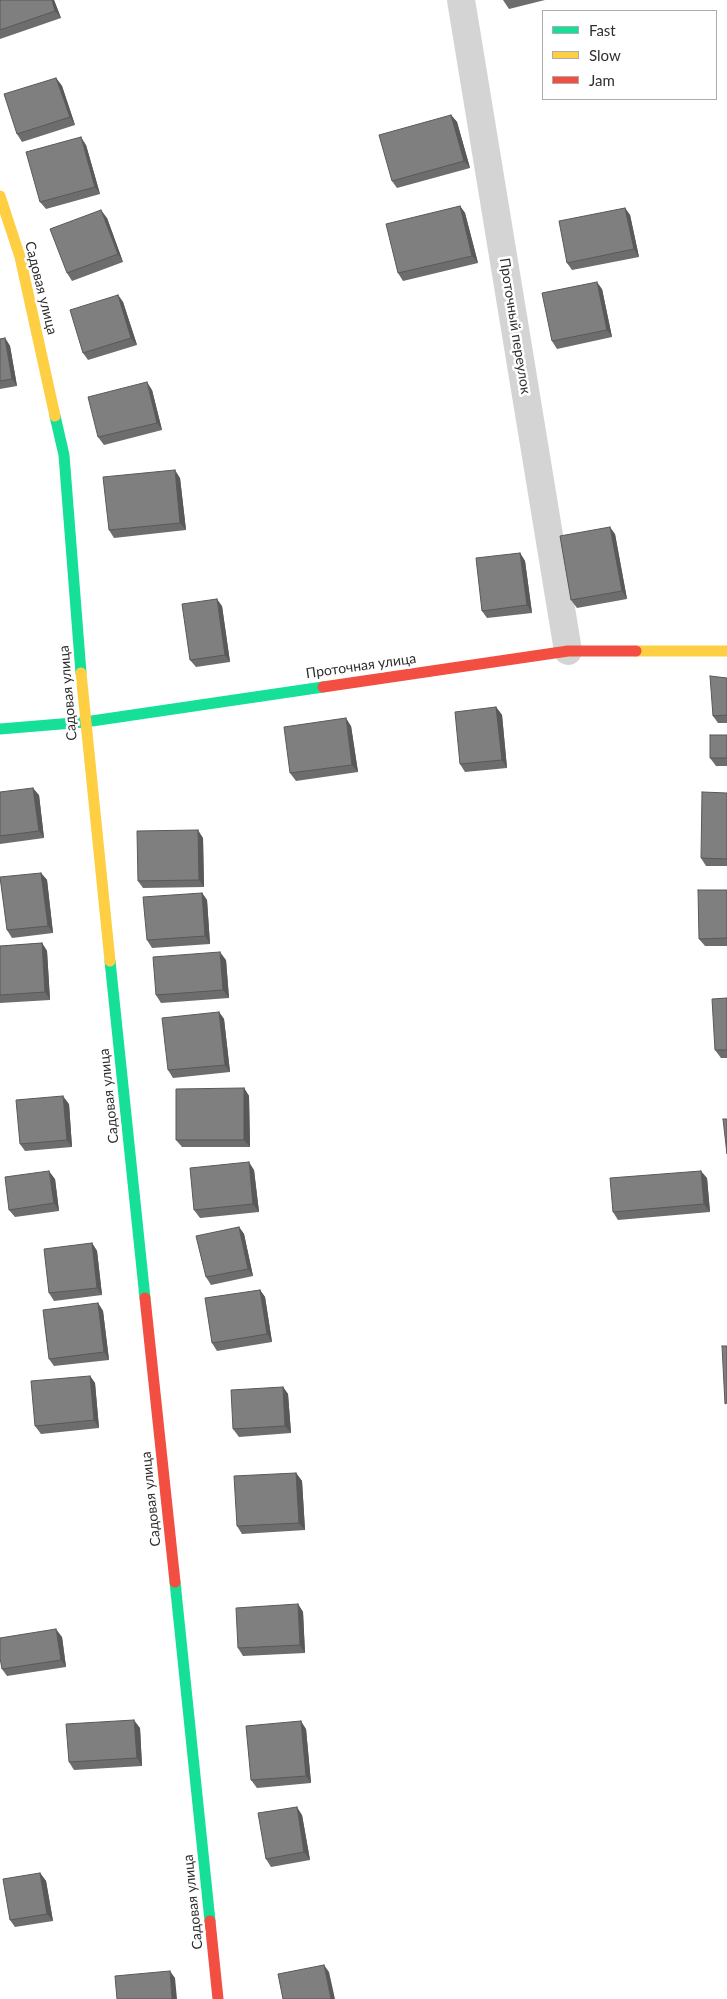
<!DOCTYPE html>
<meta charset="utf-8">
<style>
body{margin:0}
#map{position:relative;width:727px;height:1999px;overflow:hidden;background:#fff;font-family:Lato,sans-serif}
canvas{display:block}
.legend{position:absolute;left:542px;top:10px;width:175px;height:90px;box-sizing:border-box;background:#fff;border:1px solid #acacac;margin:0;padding:6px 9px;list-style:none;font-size:15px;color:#2f2f2f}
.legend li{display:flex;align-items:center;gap:10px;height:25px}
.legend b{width:25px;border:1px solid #acacac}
</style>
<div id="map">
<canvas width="727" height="1999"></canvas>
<ul class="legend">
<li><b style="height:6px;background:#16e098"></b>Fast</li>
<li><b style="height:6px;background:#ffcf43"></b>Slow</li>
<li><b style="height:6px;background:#f24e42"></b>Jam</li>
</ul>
</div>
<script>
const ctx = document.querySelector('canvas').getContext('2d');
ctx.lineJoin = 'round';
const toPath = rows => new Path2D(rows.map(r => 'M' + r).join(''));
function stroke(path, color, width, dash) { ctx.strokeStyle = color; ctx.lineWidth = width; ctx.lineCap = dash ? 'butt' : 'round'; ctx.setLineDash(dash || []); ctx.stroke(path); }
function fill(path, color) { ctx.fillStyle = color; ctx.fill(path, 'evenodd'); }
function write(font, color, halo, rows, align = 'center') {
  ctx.font = font + ' Lato,sans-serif'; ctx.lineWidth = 5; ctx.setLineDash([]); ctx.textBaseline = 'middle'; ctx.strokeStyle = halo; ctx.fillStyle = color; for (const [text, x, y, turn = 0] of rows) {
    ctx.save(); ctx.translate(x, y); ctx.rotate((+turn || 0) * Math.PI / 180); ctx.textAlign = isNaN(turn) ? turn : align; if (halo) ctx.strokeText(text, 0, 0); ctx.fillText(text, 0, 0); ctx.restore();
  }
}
const street = toPath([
 [461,0,568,651]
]);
const fast = toPath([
 [55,416,64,455,81,673],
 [0,729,85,722,323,687],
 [110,961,145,1298],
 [175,1582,210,1921]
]);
const slow = toPath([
 [0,196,20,257,55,416],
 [636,651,727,651],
 [81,673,110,961]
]);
const jam = toPath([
 [323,687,568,651,636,651],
 [145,1298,175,1582],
 [210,1921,218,1999]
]);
const wall = toPath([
 [0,0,54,0,61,18,0,39],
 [503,0,545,0,509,9],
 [56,78,62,86,75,125,22,142,17,134],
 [451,115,457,122,470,168,397,188,392,181],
 [86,145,100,194,46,209,40,202],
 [460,206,465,213,478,263,403,281,398,273],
 [625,208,630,215,639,257,572,270,567,263],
 [107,218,123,262,72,281,67,273],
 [602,289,612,337,557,349,552,341],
 [118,295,123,302,137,345,88,360,83,353],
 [5,338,10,346,17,386,0,389,0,339],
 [152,390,162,430,104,445,98,437],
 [180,478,186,530,114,538,109,530],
 [615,534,627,599,577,608,571,600],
 [520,553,525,561,532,613,487,618,482,611],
 [222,606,230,662,196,667,190,660],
 [727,678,727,723,718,723,713,716],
 [496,707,502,715,507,768,465,772,460,764],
 [351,726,358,772,296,781,290,773],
 [727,735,727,766,716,766,710,758],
 [0,792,39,795,44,838,0,844],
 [727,793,727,866,706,866,701,858],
 [203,838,204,887,143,888,138,881],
 [41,873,47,880,53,933,12,938,7,930],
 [727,890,727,946,705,946,699,939],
 [202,893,207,900,210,944,152,948,147,940],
 [42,943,47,951,50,1000,0,1003,0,946],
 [226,960,229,998,161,1003,156,995],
 [727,998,727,1058,721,1058,715,1050],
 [219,1012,224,1019,230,1072,173,1078,168,1070],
 [244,1088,249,1096,250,1147,182,1147,176,1140],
 [69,1104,72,1147,25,1151,20,1144],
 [254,1170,259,1212,200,1218,194,1210],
 [707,1178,710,1212,618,1220,613,1212],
 [55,1179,59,1211,15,1217,9,1210],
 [239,1227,244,1234,253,1276,211,1285,206,1277],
 [92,1243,97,1251,102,1295,54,1301,49,1293],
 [260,1290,265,1297,272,1342,217,1351,212,1343],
 [98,1303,103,1311,109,1360,54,1366,49,1359],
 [90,1376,95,1383,99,1428,41,1434,35,1426],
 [283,1387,288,1394,291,1433,239,1437,233,1429],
 [296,1473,302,1481,305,1530,242,1534,237,1526],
 [298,1604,303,1612,305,1653,243,1656,238,1648],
 [62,1637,66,1667,7,1676,2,1669],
 [140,1728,142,1766,74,1770,69,1762],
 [306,1729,311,1783,257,1788,251,1780],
 [302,1815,310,1860,271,1867,266,1859],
 [40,1873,46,1881,53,1921,15,1927,10,1920]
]);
const shadedWall = toPath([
 [52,0,54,0,61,18,55,11],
 [56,78,62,86,75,125,70,117],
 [451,115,457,122,470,168,464,161],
 [81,137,86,145,100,194,95,187],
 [460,206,465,213,478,263,472,256],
 [625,208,630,215,639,257,634,249],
 [101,210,107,218,123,262,118,254],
 [597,282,602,289,612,337,607,330],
 [118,295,123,302,137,345,131,338],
 [5,338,10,346,17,386,12,379],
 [147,382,152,390,162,430,157,423],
 [175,470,180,478,186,530,180,523],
 [610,527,615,534,627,599,622,591],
 [520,553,525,561,532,613,527,605],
 [217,599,222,606,230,662,225,655],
 [496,707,502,715,507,768,502,760],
 [346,718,351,726,358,772,352,765],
 [33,788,39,795,44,838,39,831],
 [198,830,203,838,204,887,199,880],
 [41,873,47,880,53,933,48,926],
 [202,893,207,900,210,944,205,936],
 [42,943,47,951,50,1000,45,992],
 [220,952,226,960,229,998,223,990],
 [219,1012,224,1019,230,1072,225,1065],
 [244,1088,249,1096,250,1147,244,1140],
 [63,1096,69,1104,72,1147,67,1140],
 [249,1162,254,1170,259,1212,253,1204],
 [49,1171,55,1179,59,1211,54,1203],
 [701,1171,707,1178,710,1212,704,1204],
 [239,1227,244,1234,253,1276,248,1269],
 [92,1243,97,1251,102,1295,97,1288],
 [260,1290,265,1297,272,1342,267,1334],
 [98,1303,103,1311,109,1360,104,1352],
 [90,1376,95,1383,99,1428,94,1420],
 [283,1387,288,1394,291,1433,285,1426],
 [296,1473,302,1481,305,1530,299,1523],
 [298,1604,303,1612,305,1653,300,1645],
 [56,1629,62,1637,66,1667,61,1660],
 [134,1720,140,1728,142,1766,137,1758],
 [301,1721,306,1729,311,1783,306,1776],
 [297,1807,302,1815,310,1860,304,1852],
 [40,1873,46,1881,53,1921,47,1914],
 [324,1965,329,1972,335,1999,331,1999],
 [170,1971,175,1978,177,1999,172,1999]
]);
const building = toPath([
 [0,0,52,0,55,11,0,30,0,0],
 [56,78,70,117,17,134,4,94,56,78],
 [451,115,464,161,392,181,379,135,451,115],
 [81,137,95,187,40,202,26,152,81,137],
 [460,206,472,256,398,273,386,224,460,206],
 [625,208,634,249,567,263,559,221,625,208],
 [101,210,118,254,67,273,50,229,101,210],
 [597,282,607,330,552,341,542,293,597,282],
 [118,295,131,338,83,353,70,310,118,295],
 [5,338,12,379,0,381,0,339,5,338],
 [147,382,157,423,98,437,88,397,147,382],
 [175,470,180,523,109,530,103,477,175,470],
 [610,527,622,591,571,600,560,536,610,527],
 [520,553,527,605,482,611,476,558,520,553],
 [217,599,225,655,190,660,182,604,217,599],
 [710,676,727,678,727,715,713,716,710,676],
 [496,707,502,760,460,764,455,712,496,707],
 [346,718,352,765,290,773,284,727,346,718],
 [710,735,727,735,727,758,710,758,710,735],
 [33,788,39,831,0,836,0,792,33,788],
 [702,792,727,793,727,859,701,858,702,792],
 [198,830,199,880,138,881,137,831,198,830],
 [41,873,48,926,7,930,0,877,41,873],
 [698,890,727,890,727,938,699,939,698,890],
 [202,893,205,936,147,940,143,897,202,893],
 [42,943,45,992,0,995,0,946,42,943],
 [220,952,223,990,156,995,153,957,220,952],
 [727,998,727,1050,715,1050,712,999,727,998],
 [219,1012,225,1065,168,1070,162,1018,219,1012],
 [244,1088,244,1140,176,1140,176,1089,244,1088],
 [63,1096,67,1140,20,1144,16,1100,63,1096],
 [723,1119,727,1119,727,1154,723,1119],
 [249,1162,253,1204,194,1210,190,1168,249,1162],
 [49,1171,54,1203,9,1210,5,1177,49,1171],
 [701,1171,704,1204,613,1212,610,1178,701,1171],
 [239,1227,248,1269,206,1277,196,1236,239,1227],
 [92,1243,97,1288,49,1293,44,1249,92,1243],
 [260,1290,267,1334,212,1343,205,1298,260,1290],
 [98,1303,104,1352,49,1359,43,1310,98,1303],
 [722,1346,727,1346,727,1403,725,1404,722,1346],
 [90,1376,94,1420,35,1426,31,1381,90,1376],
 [283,1387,285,1426,233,1429,231,1390,283,1387],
 [296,1473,299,1523,237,1526,234,1476,296,1473],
 [298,1604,300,1645,238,1648,236,1608,298,1604],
 [56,1629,61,1660,2,1669,0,1658,0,1638,56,1629],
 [134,1720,137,1758,69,1762,66,1724,134,1720],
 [301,1721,306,1776,251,1780,246,1726,301,1721],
 [297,1807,304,1852,266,1859,258,1813,297,1807],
 [40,1873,47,1914,10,1920,3,1879,40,1873],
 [324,1965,331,1999,283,1999,278,1974,324,1965],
 [170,1971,172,1999,117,1999,115,1976,170,1971]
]);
const streetNames = [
 ["Садовая улица",41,288,76],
 ["Проточный переулок",515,326,81],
 ["Проточная улица",361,666,-8],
 ["Садовая улица",68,693,-95],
 ["Садовая улица",109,1096,-96],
 ["Садовая улица",151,1499,-96],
 ["Садовая улица",193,1902,-96]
];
stroke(street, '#d4d4d4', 28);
stroke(fast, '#16e098', 11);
stroke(slow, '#ffcf43', 11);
stroke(jam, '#f24e42', 11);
fill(wall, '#6d6d6d');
fill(shadedWall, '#595959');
fill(building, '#7f7f7f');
stroke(building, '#595959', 1);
write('14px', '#2f2f2f', '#fff', streetNames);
</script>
